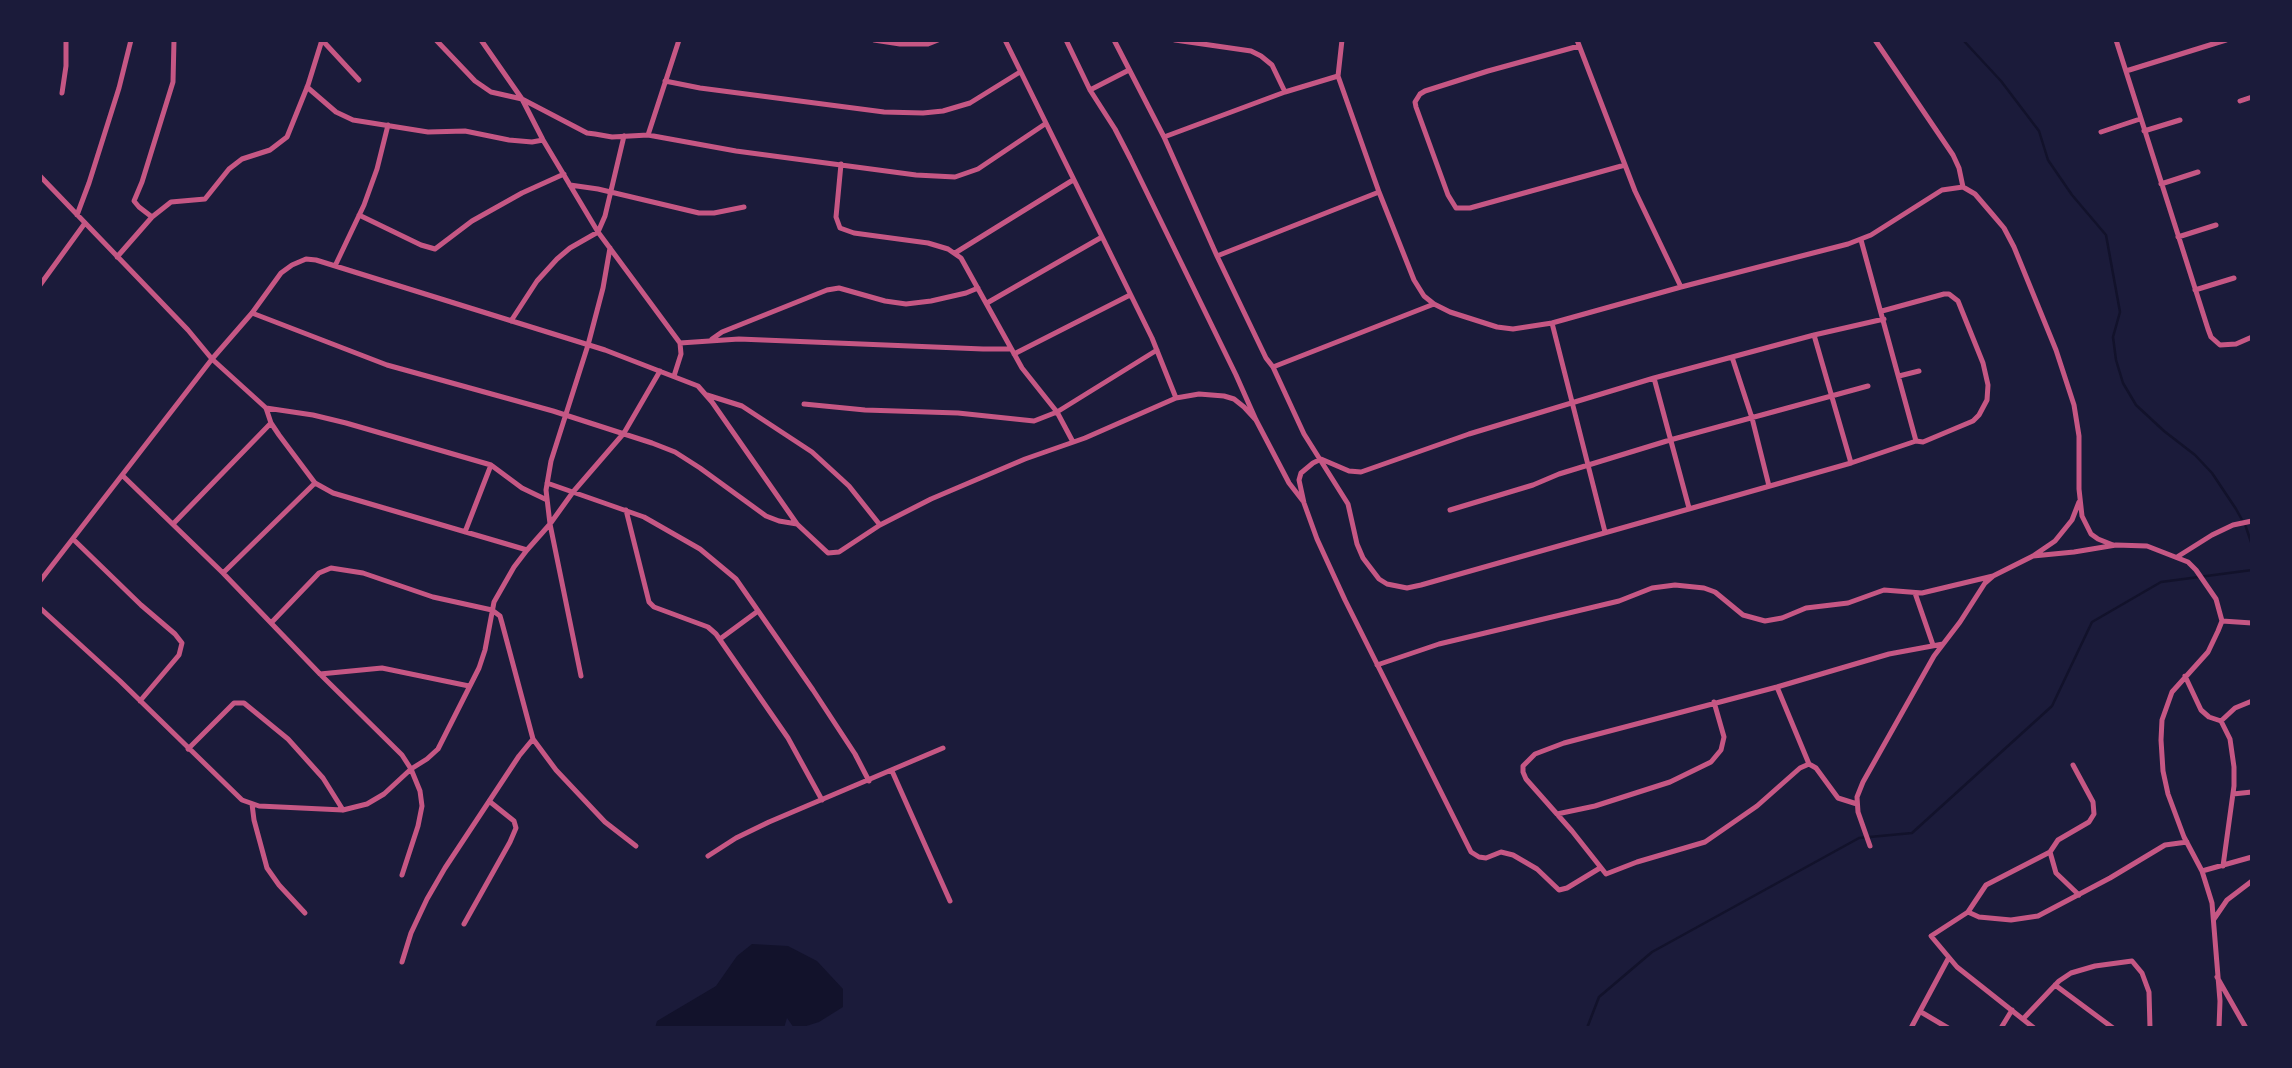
<!DOCTYPE html>
<style>
body{margin:0}
#map{position:relative;width:2292px;height:1068px;overflow:hidden;background:#1b1b3a;font-family:Arial,sans-serif}
canvas{display:block}
.frame{position:absolute;inset:0;border:42px solid #1b1b3a;pointer-events:none}
</style>
<div id="map">
<canvas width="2292" height="1068"></canvas>
<div class="frame"></div>
</div>
<script>
const ctx = document.querySelector('canvas').getContext('2d');
ctx.lineJoin = 'round';
function fill(path, color) { ctx.fillStyle = color; ctx.fill(path, 'evenodd'); }
const toPath = rows => new Path2D(rows.map(r => 'M' + r).join(''));
function stroke(path, color, width, dash) { ctx.strokeStyle = color; ctx.lineWidth = width; ctx.lineCap = dash ? 'butt' : 'round'; ctx.setLineDash(dash || []); ctx.stroke(path); }
const water = toPath([
 [752,944,788,946,817,961,843,989,843,1007,819,1022,800,1028,794,1028,787,1018,784,1028,655,1028,657,1021,716,986,737,956]
]);
const stream = toPath([
 [1963,40,2001,81,2039,131,2048,160,2072,195,2106,235,2120,312,2113,337,2116,360,2123,383,2136,405,2164,431,2195,455,2212,473,2236,509,2246,527,2252,545],
 [1587,1028,1599,997,1652,952,1859,838,1912,833,2052,706,2092,622,2161,582,2252,570]
]);
const minor = toPath([
 [322,40,359,80],
 [436,40,475,81,491,92,522,99,587,133,595,134,612,137,648,135,736,151,916,175,955,177,978,169,1045,124],
 [481,40,522,99,543,140,598,232,680,343,681,354,674,376],
 [874,40,900,44,928,44,938,40],
 [1005,40,1152,338,1176,398],
 [1066,40,1090,90,1115,129,1130,158,1236,375,1256,420,1289,483,1303,501],
 [1114,40,1164,137,1217,256,1266,358,1273,367,1304,434,1348,504,1357,544,1363,558,1379,579,1387,584,1407,588,1421,585,1851,463,1916,441,1923,442,1973,421,1979,415,1987,400,1988,385,1983,363,1958,301,1949,294,1944,294,1882,311],
 [1175,40,1251,51,1261,56,1272,65,1285,92],
 [1342,40,1338,76,1379,192,1414,280,1424,296,1434,304,1450,312,1497,327,1513,329,1552,323,1681,287,1848,244,1871,235,1942,190,1963,187],
 [1577,40,1635,191,1681,287],
 [1875,40,1953,155,1959,168,1963,187],
 [2116,40,2208,329,2211,337,2220,345,2236,344,2252,337],
 [1579,46,1488,71,1425,91,1420,94,1415,102,1416,107,1448,195,1456,208,1470,208,1625,165],
 [2126,71,2226,40],
 [665,81,700,88,884,112,923,113,943,111,970,103,1020,72],
 [307,87,336,112,353,120,428,132,465,131,509,140,532,142,543,140],
 [1090,90,1129,70],
 [62,93,66,66,66,40],
 [2240,101,2252,97],
 [2144,131,2180,120],
 [2101,132,2140,119],
 [648,135,679,40],
 [1164,137,1285,92,1338,76],
 [841,164,836,217,840,228,854,233,928,243,948,249,961,258,1022,368,1057,412,1073,442],
 [40,176,188,330,212,359,266,408,271,423,279,435,315,483,333,493,527,550,550,524,573,492,624,433,660,371],
 [2161,184,2198,172],
 [570,185,598,189,699,213,714,213,744,207],
 [1963,187,1975,194,1993,215,2004,228,2014,247,2056,350,2074,405,2079,436,2079,489,2082,516,2091,534,2098,539,2113,545],
 [77,215,89,183,119,88,131,40],
 [359,215,421,245,435,249,472,221,522,193,564,174],
 [152,217,139,207,134,201,142,182,173,82,174,40],
 [2178,237,2216,225],
 [1861,240,1916,441],
 [955,253,1073,180],
 [1217,256,1379,192],
 [117,257,152,217,171,202,205,199,229,169,242,159,270,150,287,137,308,85,322,40],
 [335,266,364,205,377,169,388,125],
 [40,285,85,223],
 [2195,290,2234,278],
 [987,303,1102,237],
 [252,313,387,365,553,411,652,443,675,452,700,468,766,516,779,521,797,524],
 [511,321,537,281,557,259,570,248,598,232,605,216,624,136],
 [1552,323,1605,532],
 [1814,335,1851,463],
 [712,339,722,332,827,290,839,288,885,301,906,304,931,301,966,293,978,288],
 [680,343,739,339,983,349,1011,349],
 [1014,354,1130,295],
 [1732,357,1752,418,1769,486],
 [1273,367,1434,304],
 [1899,376,1919,371],
 [1654,378,1689,508],
 [707,395,742,406,812,452,849,486,880,525],
 [804,404,865,410,958,413,1034,421,1057,412,1157,350],
 [266,408,313,415,346,423,491,465,522,488,547,500],
 [123,476,223,573,320,674,402,755,411,769,420,791,422,806,418,826,402,875],
 [547,483,644,517,700,549,736,579,813,690,855,754,869,781],
 [626,510,649,602,654,607,708,627,716,634,788,738,822,800],
 [1450,510,1533,485,1559,474,1670,440,1868,386],
 [173,524,271,423],
 [465,532,491,465],
 [73,539,141,605,175,634,182,643,179,655,140,701],
 [2033,556,2074,552,2116,545,2147,546,2188,562,2196,570,2216,599,2222,621,2218,631,2208,652,2172,692,2162,720,2161,740,2163,771,2168,794,2184,837,2202,871,2212,903,2220,1001,2219,1028],
 [2177,557,2212,535,2233,525,2252,521],
 [223,573,315,483],
 [40,581,212,359,252,313,281,273,292,265,306,259,316,260,605,350,698,386,712,402,797,524,828,553,839,552,880,525,931,499,1025,459,1085,438,1176,398,1199,394,1224,396,1234,399,1244,407,1256,420],
 [1915,593,1933,645],
 [40,608,120,681,242,800,259,806,343,810,367,804,384,794,411,769,427,759,438,749,479,668,485,650,494,602,514,567,527,550],
 [2222,621,2252,623],
 [271,623,319,573,331,568,363,573,433,597,492,610,500,616,502,623,533,739,556,770,605,822,636,846],
 [720,639,758,611],
 [1377,665,1439,644,1619,601,1652,588,1675,585,1704,588,1715,592,1743,615,1765,621,1782,618,1806,608,1848,603,1884,590,1922,593,1993,576],
 [320,674,382,668,469,686],
 [581,676,550,524,546,490,551,461,588,345,603,288,610,248],
 [2185,676,2201,710,2209,717,2221,721,2230,739,2234,767,2234,786,2223,866],
 [1777,687,1809,764],
 [2221,721,2235,708,2252,701],
 [188,749,234,703,244,703,288,739,323,778,343,810],
 [892,771,950,901],
 [2233,794,2252,792],
 [252,804,254,820,267,868,279,885,305,913],
 [1857,804,1838,798,1816,768,1809,764,1800,768,1757,806,1705,842,1637,862,1606,874,1572,831,1526,779,1523,772,1523,766,1535,754,1564,743,1777,687,1889,654,1943,644],
 [1557,814,1595,806,1670,782,1711,762,1721,750,1724,737,1714,702],
 [1870,846,1858,812,1857,797,1863,782,1934,656,1960,622,1985,583,1993,576,2033,556,2055,541,2072,520,2079,502],
 [2050,852,2056,873,2079,895],
 [708,856,736,838,769,822,943,748],
 [1600,868,1567,888,1559,890,1537,869,1513,855,1501,852,1486,858,1479,857,1471,852,1345,600,1317,539,1304,503,1299,480,1301,473,1313,463,1321,459,1349,471,1361,472,1469,434,1654,378,1814,335,1884,319],
 [2202,871,2252,857],
 [1968,912,1986,885,2050,852,2058,840,2089,822,2094,814,2093,802,2073,765],
 [2214,919,2227,900,2252,881],
 [464,924,510,842,516,828,514,821,489,801],
 [402,962,411,933,427,899,445,868,519,756,533,739],
 [2217,977,2246,1028],
 [2055,985,2113,1028],
 [1921,1012,1948,1028],
 [2023,1019,2059,981,2071,973,2095,966,2132,961,2142,973,2149,992,2150,1028],
 [1911,1028,1948,959],
 [2001,1028,2012,1010],
 [2034,1028,1957,967,1931,936,1968,912,1979,917,2011,920,2038,916,2110,878,2165,845,2187,842]
]);
fill(water, '#12122b');
stroke(stream, '#12122b', 2.5);
stroke(minor, '#c65784', 5);
</script>
